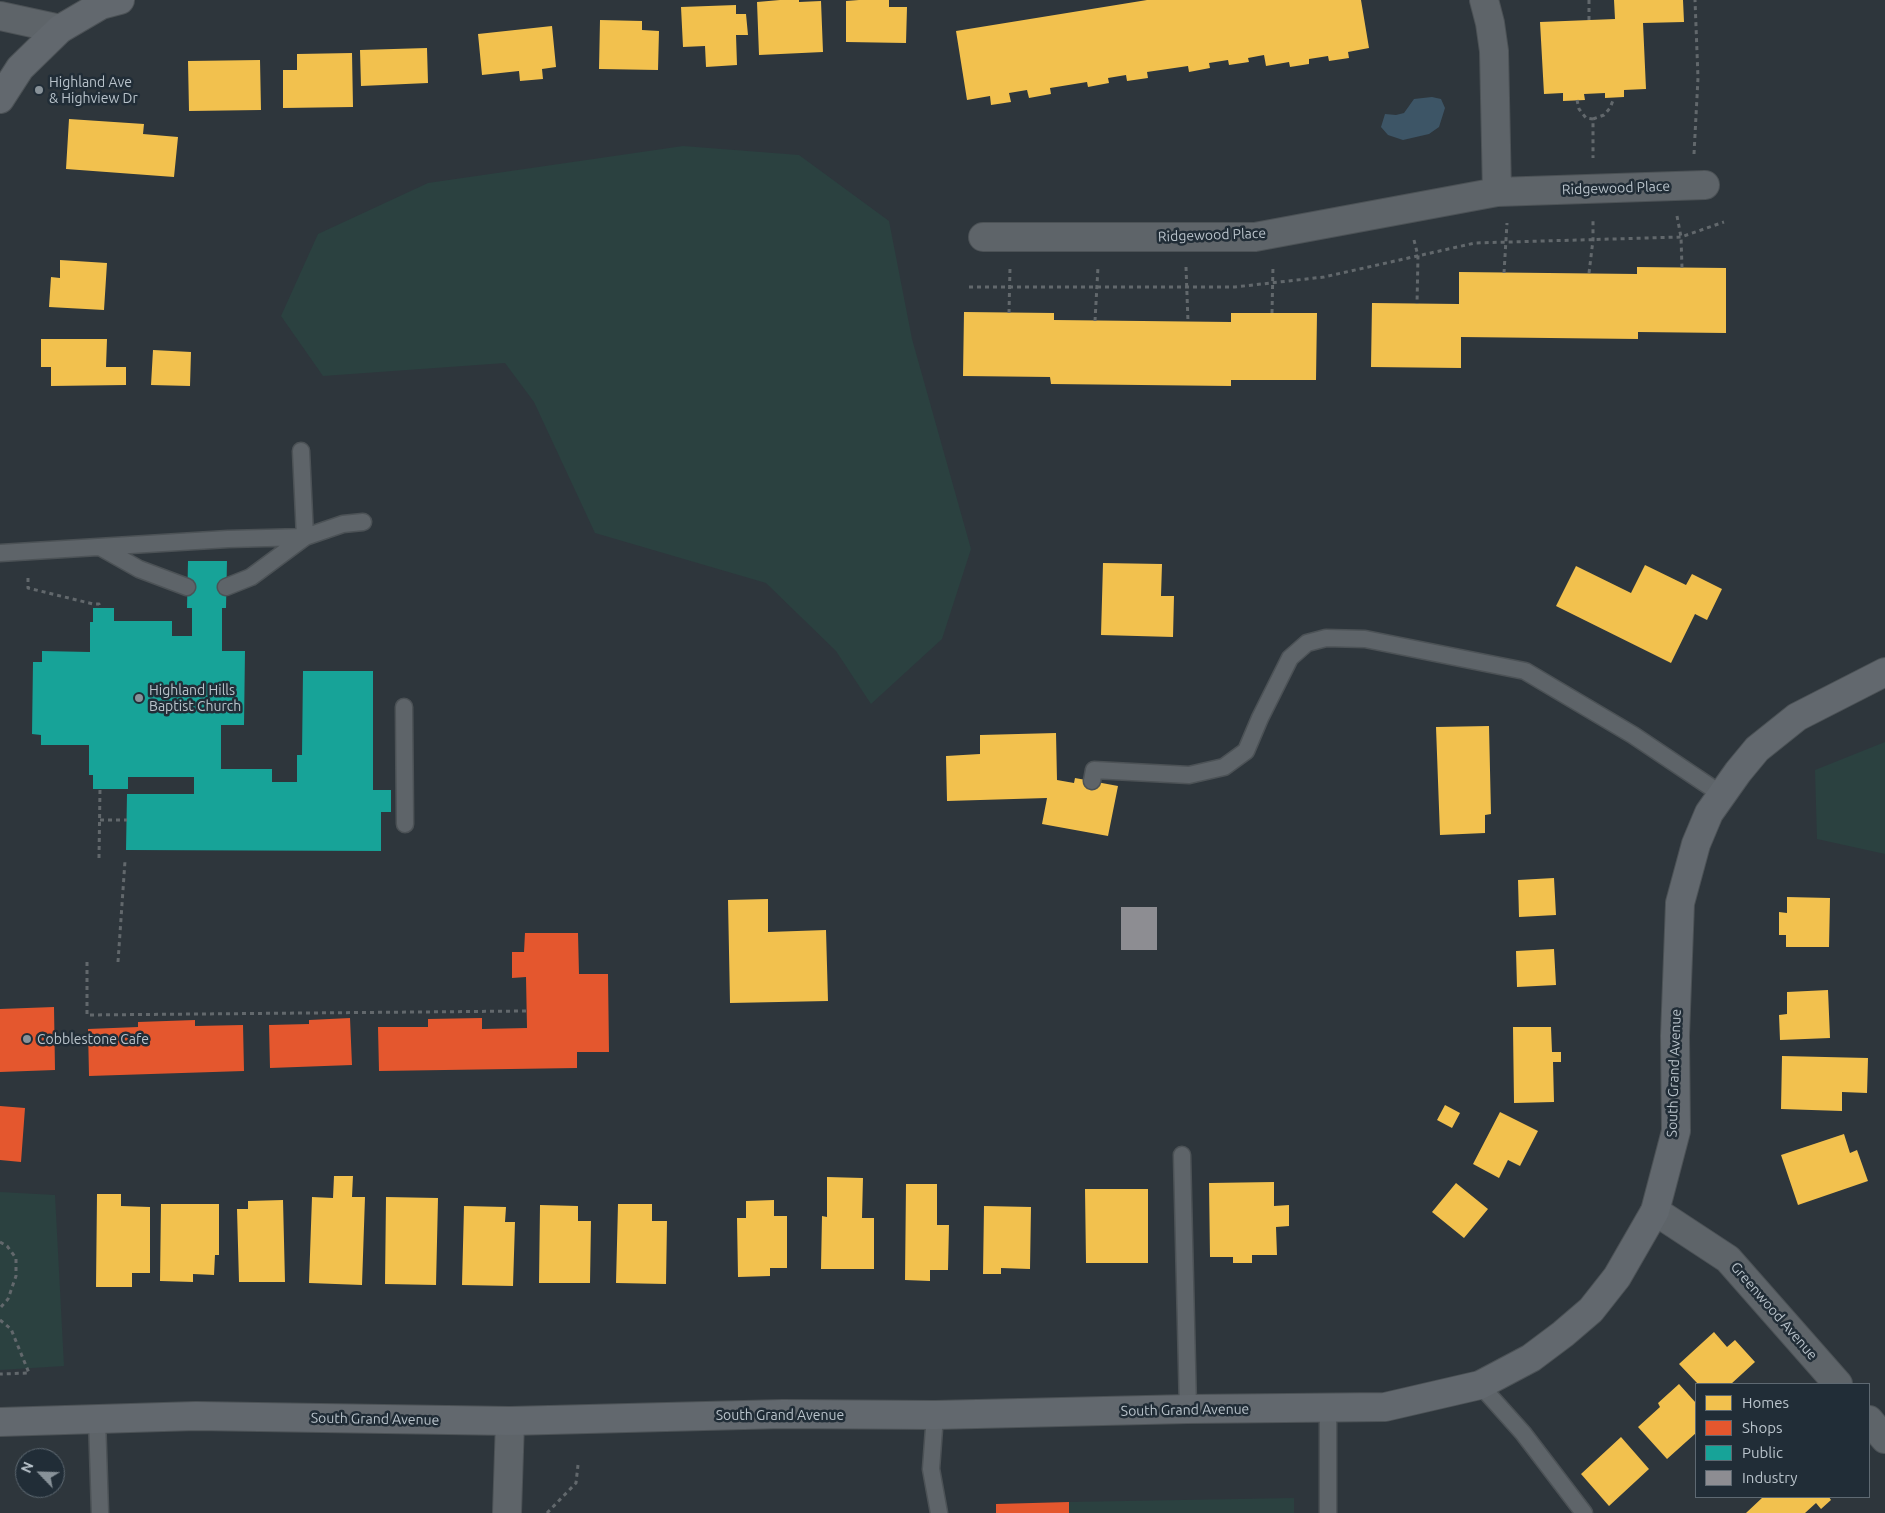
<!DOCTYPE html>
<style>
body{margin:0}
#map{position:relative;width:1885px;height:1513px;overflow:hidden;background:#2e363c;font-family:Ubuntu,sans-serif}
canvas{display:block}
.legend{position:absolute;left:1695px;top:1383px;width:175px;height:115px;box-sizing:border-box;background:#212d37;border:1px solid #5e6972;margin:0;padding:6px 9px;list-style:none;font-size:15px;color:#b9c3cb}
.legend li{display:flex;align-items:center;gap:10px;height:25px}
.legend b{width:25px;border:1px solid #5e6972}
.north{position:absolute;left:15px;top:1448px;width:50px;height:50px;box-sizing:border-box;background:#212d37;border:1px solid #5e6972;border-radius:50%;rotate:294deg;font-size:14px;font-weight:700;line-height:20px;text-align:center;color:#b9c3cb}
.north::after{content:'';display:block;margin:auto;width:18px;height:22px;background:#889299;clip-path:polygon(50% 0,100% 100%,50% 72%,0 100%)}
</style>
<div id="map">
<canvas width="1885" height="1513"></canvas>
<ul class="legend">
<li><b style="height:14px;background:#f2c14e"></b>Homes</li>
<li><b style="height:14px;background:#e4572e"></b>Shops</li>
<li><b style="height:14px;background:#17a398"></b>Public</li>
<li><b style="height:14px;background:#8d8d92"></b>Industry</li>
</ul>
<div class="north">N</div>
</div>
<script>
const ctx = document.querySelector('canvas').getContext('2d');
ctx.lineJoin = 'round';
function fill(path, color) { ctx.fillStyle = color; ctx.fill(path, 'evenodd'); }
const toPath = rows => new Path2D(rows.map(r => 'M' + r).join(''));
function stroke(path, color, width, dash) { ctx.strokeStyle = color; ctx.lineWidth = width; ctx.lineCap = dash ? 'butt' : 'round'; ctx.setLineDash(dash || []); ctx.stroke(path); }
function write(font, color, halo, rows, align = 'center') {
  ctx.font = font + ' Ubuntu,sans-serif'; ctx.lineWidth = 5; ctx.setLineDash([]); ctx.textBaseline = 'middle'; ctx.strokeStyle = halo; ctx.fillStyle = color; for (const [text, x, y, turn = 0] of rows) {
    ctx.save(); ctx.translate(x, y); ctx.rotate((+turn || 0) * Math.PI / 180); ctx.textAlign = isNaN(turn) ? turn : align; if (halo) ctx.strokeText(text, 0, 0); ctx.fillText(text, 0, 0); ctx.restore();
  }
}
const green = toPath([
 [683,146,799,155,889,221,912,339,971,549,942,639,871,704,836,651,766,583,595,533,534,402,505,363,323,376,281,316,318,234,428,183],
 [1885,742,1885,854,1817,839,1815,770],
 [0,1192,55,1195,64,1366,0,1370],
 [1294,1498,1294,1513,1069,1513,1069,1502]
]);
const water = toPath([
 [1432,97,1441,99,1445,108,1439,127,1429,134,1403,140,1388,135,1381,127,1385,114,1396,115,1404,113,1414,99]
]);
const homes = toPath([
 [780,0,799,0,799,2,821,1,823,52,759,55,757,2],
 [859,0,889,0,889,7,907,7,906,43,846,42,846,1],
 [1147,0,1361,0,1369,48,1348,52,1349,58,1329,61,1328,56,1309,59,1309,64,1290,67,1289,62,1266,66,1264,55,1248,58,1249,62,1229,65,1228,60,1209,63,1210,68,1189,72,1188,66,1147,72,1148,78,1127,81,1126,75,1108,78,1109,83,1088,87,1087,82,1050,88,1051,94,1029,98,1027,90,1009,93,1011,102,991,105,990,96,967,100,956,31],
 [1614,0,1683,0,1684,22,1643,23,1646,89,1624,90,1624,97,1605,98,1605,93,1584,94,1585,100,1563,101,1563,93,1544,94,1540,22,1615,19],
 [736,5,736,14,746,14,748,35,736,35,737,65,706,67,705,46,683,47,681,7],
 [600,20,642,21,642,30,659,31,658,70,599,69],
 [552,26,556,67,542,69,543,79,520,81,519,71,482,75,478,34],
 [427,48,428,83,361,86,360,50],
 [352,53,353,107,283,108,283,70,297,70,297,54],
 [260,60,261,110,189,111,188,61],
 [69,119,144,124,143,134,178,137,174,177,66,169],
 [60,260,107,263,104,310,49,307,51,277,60,278],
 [1637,267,1726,268,1726,333,1638,332,1638,339,1461,337,1461,368,1371,367,1372,303,1459,304,1459,272,1637,274],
 [964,312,1054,313,1054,320,1231,322,1231,313,1317,313,1316,380,1231,380,1231,386,1051,384,1050,377,963,376],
 [41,339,107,339,106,367,126,367,126,385,51,386,51,367,41,367],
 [153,350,191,352,190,386,151,385],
 [1103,563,1162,564,1161,596,1174,596,1173,637,1101,635],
 [1645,565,1686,585,1692,574,1722,589,1707,620,1695,614,1671,663,1556,606,1576,566,1631,593],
 [1489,726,1491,814,1485,815,1485,833,1440,835,1436,727],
 [1056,733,1057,780,1074,783,1075,778,1118,786,1108,836,1042,824,1047,798,947,801,946,756,980,754,980,735],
 [1554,878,1556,915,1519,917,1518,880],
 [1787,897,1830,898,1829,947,1786,947,1786,935,1779,935,1779,912,1787,913],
 [768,899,768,932,826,930,828,1001,730,1003,728,900],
 [1554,949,1556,985,1517,987,1516,951],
 [1828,990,1830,1038,1780,1040,1779,1015,1787,1014,1787,992],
 [1513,1027,1551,1027,1552,1052,1561,1052,1561,1062,1553,1062,1554,1102,1514,1103],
 [1782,1056,1868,1058,1867,1093,1842,1092,1842,1111,1781,1109],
 [1445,1105,1460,1113,1452,1128,1437,1120],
 [1500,1112,1538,1131,1520,1166,1508,1160,1499,1178,1473,1164],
 [1844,1134,1850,1153,1857,1150,1868,1181,1798,1205,1781,1155],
 [334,1176,353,1176,352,1197,365,1197,362,1285,309,1283,312,1197,333,1198],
 [827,1177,863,1178,862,1218,874,1218,874,1269,821,1269,822,1216,827,1217],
 [1274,1182,1274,1206,1289,1205,1289,1226,1276,1227,1277,1255,1252,1255,1252,1263,1233,1263,1233,1257,1210,1257,1209,1183],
 [1456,1183,1488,1209,1464,1238,1432,1212],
 [906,1184,937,1184,937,1225,949,1225,948,1270,930,1270,930,1281,905,1280],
 [1085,1189,1148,1189,1148,1263,1086,1263],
 [97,1194,121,1194,121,1206,150,1207,150,1273,132,1273,132,1287,96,1287],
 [386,1197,438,1198,436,1285,385,1284],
 [283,1200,285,1282,239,1282,237,1209,248,1209,248,1201],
 [774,1200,774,1216,787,1216,787,1268,770,1268,770,1276,738,1277,737,1218,746,1218,746,1201],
 [161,1204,219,1204,219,1255,215,1255,214,1275,193,1274,193,1282,160,1281],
 [618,1204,652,1204,652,1221,667,1221,666,1284,616,1283],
 [540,1205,578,1206,578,1221,591,1221,590,1283,539,1283],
 [464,1206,506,1207,505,1222,515,1222,513,1286,462,1285],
 [984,1206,1031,1207,1030,1269,1001,1268,1001,1274,983,1274],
 [1714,1332,1727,1347,1735,1340,1755,1362,1731,1384,1698,1384,1679,1364],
 [1679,1384,1696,1403,1696,1433,1667,1459,1638,1427,1660,1407,1658,1403],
 [1621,1437,1649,1469,1609,1506,1581,1474],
 [1763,1497,1829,1497,1831,1500,1821,1509,1816,1503,1805,1513,1746,1513]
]);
const shops = toPath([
 [525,933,578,933,579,974,608,974,609,1052,577,1052,577,1068,379,1071,378,1027,428,1027,428,1019,482,1018,482,1029,527,1028,526,977,512,978,512,952,524,952],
 [54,1007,55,1070,0,1072,0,1009],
 [350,1018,352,1065,270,1068,269,1025,309,1024,309,1020],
 [195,1020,195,1026,243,1025,244,1071,89,1076,88,1029,138,1027,138,1022],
 [0,1106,25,1108,21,1162,0,1160],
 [1069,1502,1069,1513,996,1513,996,1504]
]);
const public = toPath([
 [188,561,227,561,226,608,222,608,222,651,245,651,244,725,221,725,221,769,272,769,272,782,297,782,297,755,302,755,303,671,373,671,373,790,391,790,391,812,381,812,381,851,126,850,127,794,194,794,194,777,128,777,128,789,93,789,93,775,89,775,89,745,41,745,41,735,32,734,33,662,42,662,42,651,90,652,90,622,93,622,93,608,114,608,114,621,172,621,172,636,192,636,192,608,187,608]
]);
const industry = toPath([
 [1121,907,1157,907,1157,950,1121,950]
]);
const path = toPath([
 [1589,20,1589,0],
 [1577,100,1579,109,1586,118,1593,119,1593,158],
 [1593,119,1604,115,1610,108,1614,98],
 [1694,154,1698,78,1695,0],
 [1677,216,1681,237,1682,268],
 [1414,240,1418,256,1417,304],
 [1186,267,1188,322],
 [1504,273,1507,223],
 [1589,273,1593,240,1593,219],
 [969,287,1235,287,1324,277,1475,243,1681,237,1724,222],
 [1009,313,1010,268],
 [1272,313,1273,266],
 [1095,321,1098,267],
 [28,578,28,588,93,604,99,604,100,608],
 [100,820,127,820],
 [99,858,100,789],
 [87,962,87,1015,527,1011],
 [118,962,125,861],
 [0,1242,7,1246,16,1258,16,1276,8,1299,0,1308],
 [0,1320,11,1329,29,1373,0,1374],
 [547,1513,576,1483,578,1465]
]);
const lane = toPath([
 [100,547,139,569,187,587],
 [0,553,228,539,305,537,343,524,363,522],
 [226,587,251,577,305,537,301,451],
 [404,707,405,824],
 [1092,781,1094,770,1189,775,1224,767,1246,751,1260,718,1290,658,1307,643,1326,638,1365,639,1525,671,1633,735,1721,794],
 [1182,1155,1188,1409],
 [1480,1385,1523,1433,1584,1513],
 [1328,1408,1328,1513],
 [935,1415,931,1469,939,1513],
 [97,1419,100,1513]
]);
const street = toPath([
 [1484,0,1490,23,1494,51,1497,192],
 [0,16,60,29],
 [983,237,1255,237,1497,192,1705,185],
 [1655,1211,1728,1259,1838,1384],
 [1869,1420,1885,1439],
 [507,1513,510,1421]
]);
const secondary = toPath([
 [0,99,20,68,60,29,101,5,120,0],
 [0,1422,196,1416,510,1421,783,1414,935,1415,1188,1409,1385,1407,1480,1385,1531,1358,1563,1334,1591,1310,1617,1277,1655,1211,1676,1131,1675,1036,1680,903,1696,844,1709,813,1738,772,1757,749,1797,717,1885,672]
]);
const markers = [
 [39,90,5,"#889299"],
 [139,698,5,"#889299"],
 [27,1039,5,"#889299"]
];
const poiNames = [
 ["Highland Ave",49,82],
 ["& Highview Dr",49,98],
 ["Highland Hills",149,690],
 ["Baptist Church",149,706],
 ["Cobblestone Cafe",37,1039]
];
const streetNames = [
 ["Ridgewood Place",1616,188,-2],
 ["Ridgewood Place",1212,235,-2],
 ["South Grand Avenue",1674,1073,-88],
 ["Greenwood Avenue",1774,1311,49],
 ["South Grand Avenue",1185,1410,-1],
 ["South Grand Avenue",780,1415],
 ["South Grand Avenue",375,1419,1]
];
fill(green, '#2b4140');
fill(water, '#3d5566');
fill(homes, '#f2c14e');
fill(shops, '#e4572e');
fill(public, '#17a398');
fill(industry, '#8d8d92');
stroke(lane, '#4c5256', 19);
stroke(street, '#4c5256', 30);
stroke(secondary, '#4c5256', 30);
stroke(path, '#62686c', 3, [4, 4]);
stroke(lane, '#5e6469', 16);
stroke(street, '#5e6469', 28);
stroke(secondary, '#62686e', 28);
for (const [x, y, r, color] of markers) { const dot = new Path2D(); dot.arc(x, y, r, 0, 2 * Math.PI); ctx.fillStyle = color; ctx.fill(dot); stroke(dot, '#212d37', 2); }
write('14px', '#b9c3cb', '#212d37', poiNames, 'left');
write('14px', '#b9c3cb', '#212d37', streetNames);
</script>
